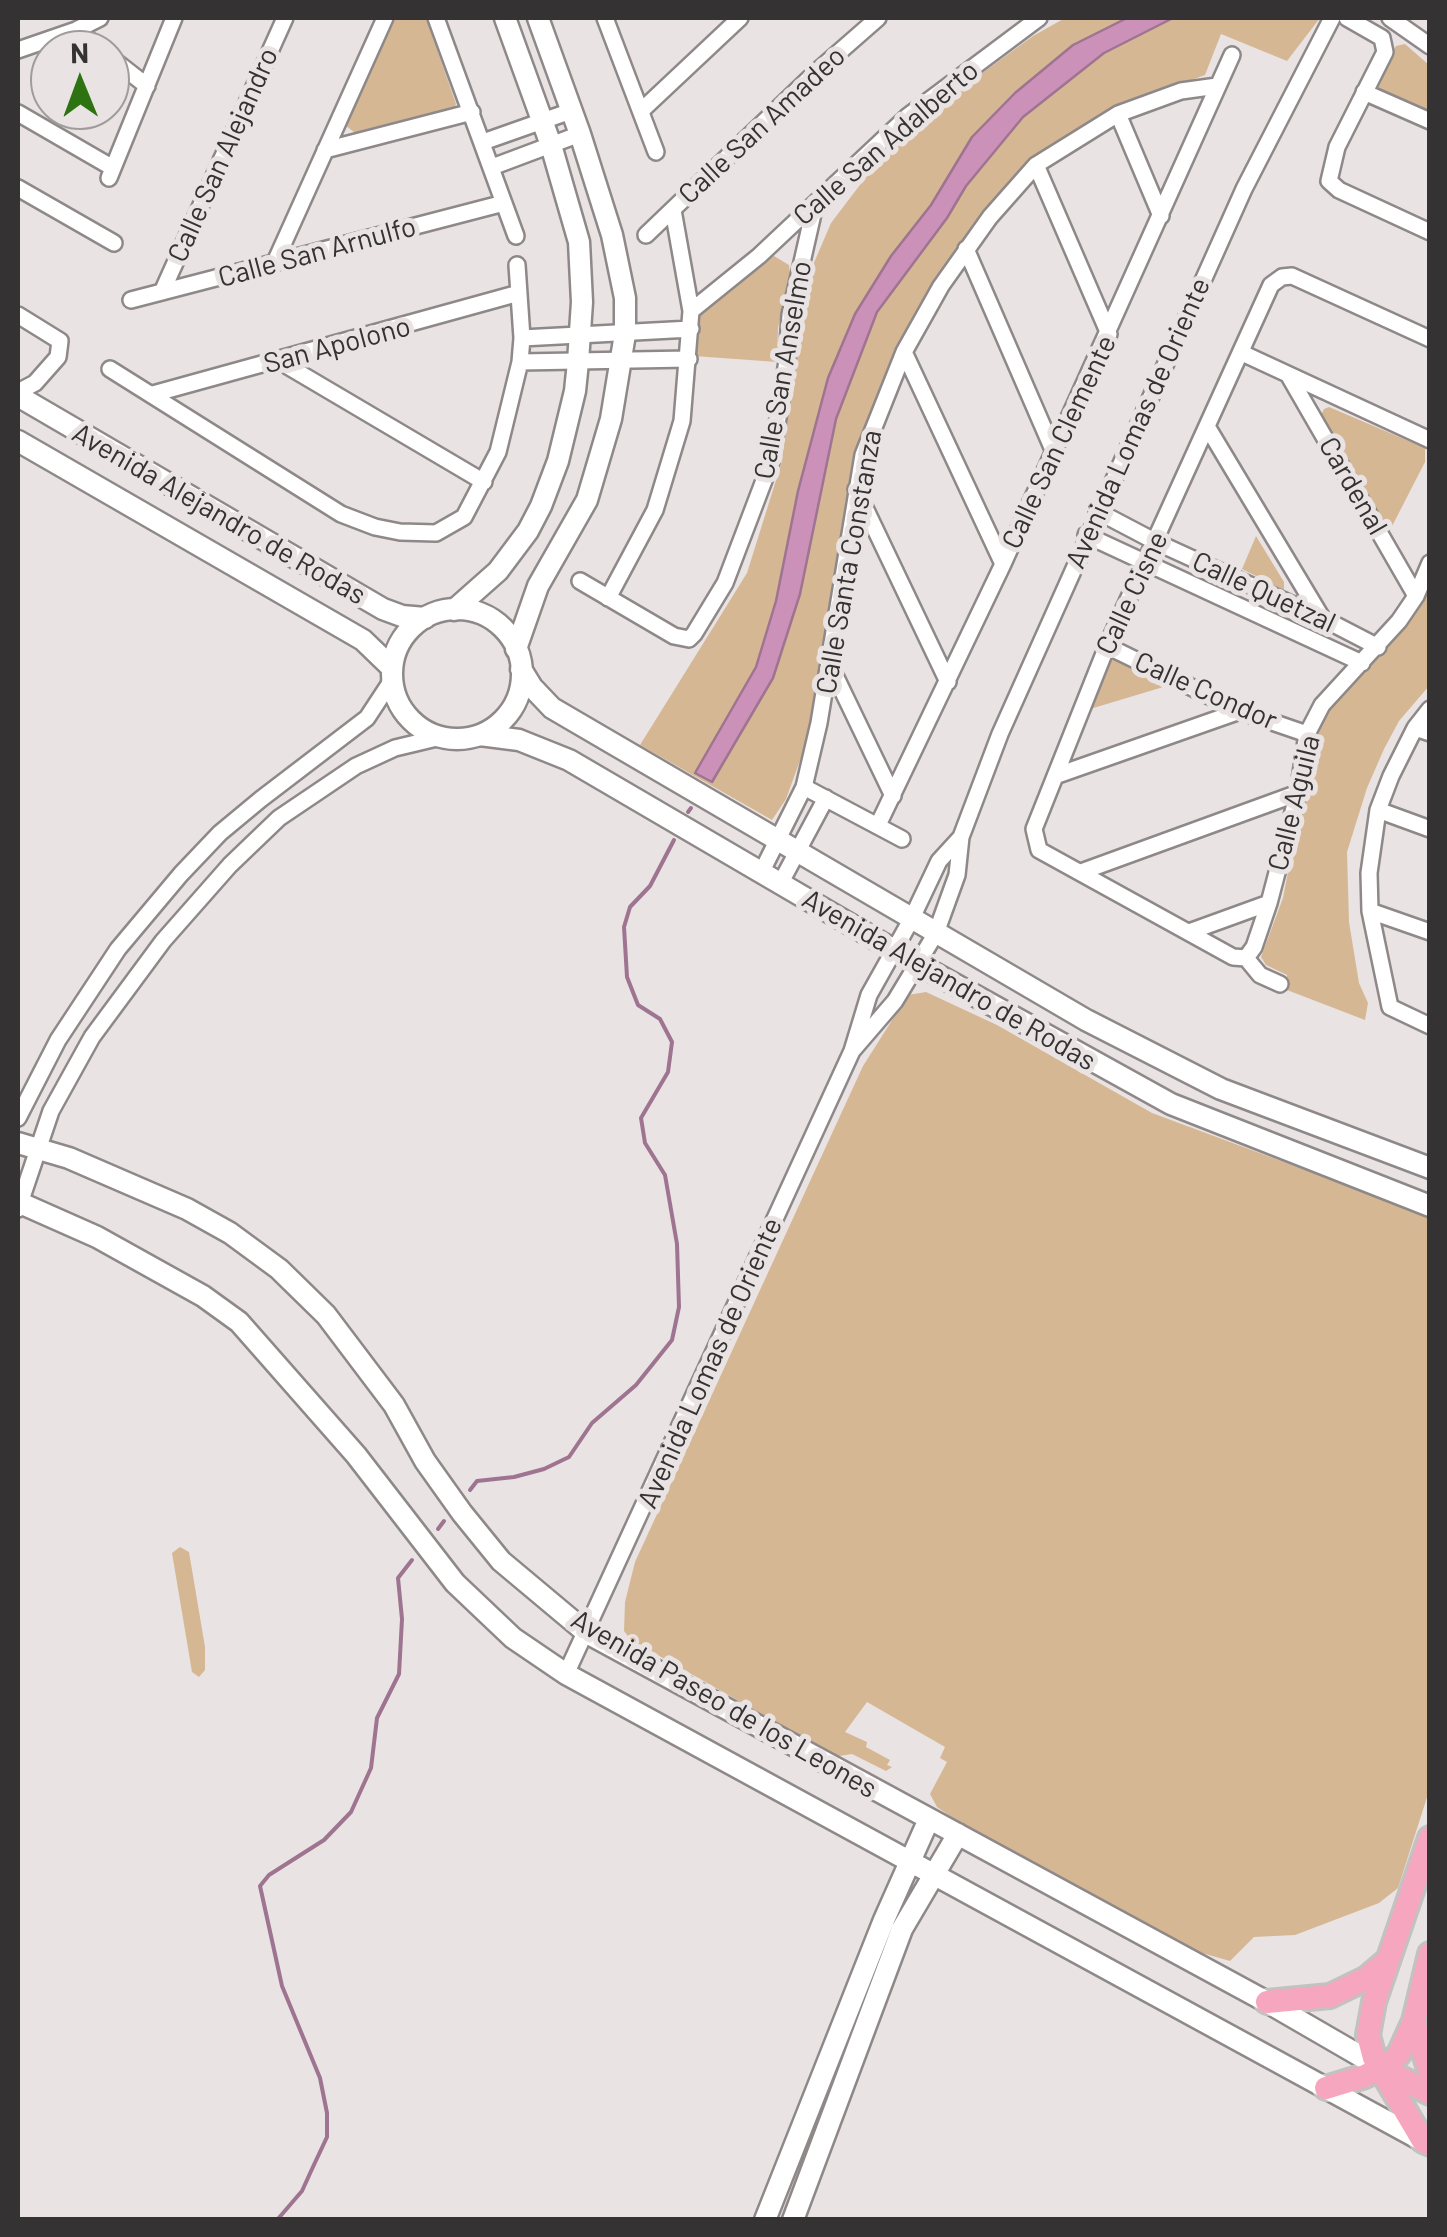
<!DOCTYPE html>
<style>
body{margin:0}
#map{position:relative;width:1447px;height:2237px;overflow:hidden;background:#e9e3e3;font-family:Barlow,sans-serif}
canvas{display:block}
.frame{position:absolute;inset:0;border:20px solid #343232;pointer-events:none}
.north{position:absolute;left:30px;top:30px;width:100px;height:100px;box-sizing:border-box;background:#e9e3e3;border:2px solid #a19c9c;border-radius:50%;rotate:359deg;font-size:28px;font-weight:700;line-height:40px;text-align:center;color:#343232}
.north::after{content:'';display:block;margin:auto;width:35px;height:45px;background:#2e7312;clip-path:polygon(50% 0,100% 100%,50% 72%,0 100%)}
</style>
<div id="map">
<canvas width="1447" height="2237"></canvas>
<div class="frame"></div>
<div class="north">N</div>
</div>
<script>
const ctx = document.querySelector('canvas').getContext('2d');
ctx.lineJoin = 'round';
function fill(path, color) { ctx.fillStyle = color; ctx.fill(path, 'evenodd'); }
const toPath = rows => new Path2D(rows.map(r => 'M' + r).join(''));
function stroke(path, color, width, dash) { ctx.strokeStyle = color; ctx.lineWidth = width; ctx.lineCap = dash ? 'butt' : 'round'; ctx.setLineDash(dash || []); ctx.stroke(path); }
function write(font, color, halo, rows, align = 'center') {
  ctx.font = font + ' Barlow,sans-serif'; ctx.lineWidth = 10; ctx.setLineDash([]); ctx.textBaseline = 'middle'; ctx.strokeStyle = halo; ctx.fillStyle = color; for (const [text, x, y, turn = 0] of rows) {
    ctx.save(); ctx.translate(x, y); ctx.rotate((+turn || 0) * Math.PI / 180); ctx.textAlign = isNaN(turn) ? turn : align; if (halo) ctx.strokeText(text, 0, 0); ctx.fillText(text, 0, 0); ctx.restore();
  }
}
const green = toPath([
 [389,18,426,18,456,104,454,109,359,136,345,125,345,119],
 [1065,18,1320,18,1287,61,1221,34,1205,75,1115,108,1046,152,992,200,914,315,861,441,848,498,814,722,786,799,772,820,640,745,747,573,782,461,801,293,831,223,872,169,926,114,1033,36],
 [1405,44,1429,65,1429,126,1371,91,1396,46],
 [774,256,789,265,790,274,778,328,777,362,694,356,695,324,700,316,751,267,764,257],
 [1329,407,1425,448,1425,462,1388,534,1319,419,1324,409],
 [1256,536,1284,582,1284,590,1242,569],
 [1429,582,1429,686,1399,721,1384,749,1367,788,1347,852,1349,922,1359,983,1368,1003,1365,1020,1287,990,1287,975,1266,965,1261,957,1283,898,1317,720,1335,695,1384,653,1422,600],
 [1121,659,1170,685,1080,712,1103,666,1110,660],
 [926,992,997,1025,1152,1113,1429,1216,1429,1791,1398,1888,1379,1903,1295,1935,1254,1937,1230,1961,1202,1953,957,1821,937,1807,930,1794,947,1762,940,1758,945,1747,867,1702,845,1732,867,1742,866,1747,890,1760,887,1765,892,1767,886,1771,852,1754,839,1756,831,1753,631,1640,624,1631,625,1602,635,1562,863,1066,908,995],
 [180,1547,189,1552,205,1647,205,1670,199,1677,192,1672,172,1553]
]);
const water = toPath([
 [1127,18,1173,18,1104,53,1023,117,966,186,947,218,877,312,836,419,800,594,773,678,712,782,695,773,756,667,776,601,798,491,828,378,855,314,891,256,931,205,972,137,1015,93,1073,45,1127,18]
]);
const stream = toPath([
 [688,812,691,808],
 [470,1490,477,1481,514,1477,544,1469,569,1457,592,1423,636,1385,672,1340,679,1307,677,1244,665,1175,645,1143,641,1118,668,1072,672,1042,660,1019,638,1005,627,977,624,927,630,907,650,886,674,840],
 [438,1529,444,1521],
 [277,2220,302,2191,312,2169,327,2137,327,2113,320,2078,282,1986,260,1886,269,1875,324,1840,351,1812,371,1768,377,1718,399,1674,402,1619,398,1578,412,1560]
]);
const street = toPath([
 [436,18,516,236],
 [605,18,656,152],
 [1347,18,1382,38,1385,52,1337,147,1329,181,1339,190,1430,232],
 [1390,18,1430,46],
 [76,30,102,50],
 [18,50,76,30,100,18],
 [110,57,147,86],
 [1364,92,1430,121],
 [641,111,740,18],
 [18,113,113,168],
 [1118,114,1161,216],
 [483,142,571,111],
 [325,150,472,112],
 [1036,165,1109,334],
 [492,167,580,134],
 [109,178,174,18],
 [18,188,114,243],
 [646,235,814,74,878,18],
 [966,249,1054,452],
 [275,262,385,18],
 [162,292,285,18],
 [131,300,504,203],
 [691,311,759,256,908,116,1039,18],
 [18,315,60,341,58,357,35,383,18,392],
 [522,338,691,329],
 [904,352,1003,564],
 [1242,353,1430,440],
 [279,361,484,482],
 [520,362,689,359],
 [110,369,341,514,375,527,400,532,436,533,464,517,498,452,520,362,522,338,517,265],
 [1289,376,1416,596],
 [153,394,519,293],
 [1208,428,1322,618],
 [856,489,948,682],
 [1097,511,1156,542,1322,618,1378,647],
 [1086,535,1362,663],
 [580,581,674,636,689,639,694,634,725,583,771,462,787,361,790,315,815,205],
 [608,598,655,510,682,421,691,311,673,210],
 [1107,646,1240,711,1307,734],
 [830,665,893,796],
 [1415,728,1430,709],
 [1430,733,1415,728,1391,776,1378,810,1369,873,1370,911,1390,1007,1430,1026],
 [1055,776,1240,711],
 [804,787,902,839],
 [1378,810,1430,829],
 [878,825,1003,564,1232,55],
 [1081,872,1298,793],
 [761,873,804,787,819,723,863,455,904,352,941,286,990,217,1036,165,1118,114,1181,91,1217,86],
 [780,884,826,798],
 [1370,911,1430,932],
 [1189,932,1269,903],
 [1246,958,1233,957,1039,850,1034,829,1107,646,1271,285,1282,277,1292,276,1430,339],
 [1246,958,1254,947,1269,903,1298,793,1307,734,1322,705,1399,621,1416,596,1430,563],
 [1246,958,1260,975,1280,984],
 [852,1051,895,1001,936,933,957,875,961,837,1000,734,1244,189,1332,18],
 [18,1118,58,1040,118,949,181,874,220,833,261,799,367,718,392,680],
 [18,1209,51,1111,92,1037,163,941,230,865,279,818,356,766,395,748,441,737],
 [566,1674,852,1051,869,995,911,920,939,861,961,837]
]);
const secondary = toPath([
 [18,396,383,609,402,616,425,618],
 [18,441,363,640,392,668],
 '392 674a65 65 0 1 1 130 0a65 65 0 1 1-130 0Z',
 [454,610,498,571,528,531,541,506,558,461,575,391,578,362,582,302,579,242,551,145,505,18],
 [516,649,538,586,587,500,611,419,625,334,625,298,612,235,580,134,538,18],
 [521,669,532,687,552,708,1086,1020,1221,1089,1430,1168],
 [480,735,519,740,569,760,918,964,1171,1104,1430,1206],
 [18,1143,69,1158,187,1209,230,1233,279,1269,326,1315,394,1405,425,1461,462,1513,501,1561,587,1633,1267,2002,1381,2068],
 [18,1202,97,1237,203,1296,239,1322,356,1455,455,1583,513,1638,566,1674,1423,2141],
 [765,2220,884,1920,929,1819],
 [793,2220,902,1929,958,1834]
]);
const primary = toPath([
 [1430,1838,1374,2002,1368,2035,1374,2058,1423,2141,1430,2144],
 [1267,2002,1330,1996,1367,1978,1387,1961],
 [1414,2021,1430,2072],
 [1381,2068,1430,2093],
 [1326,2088,1365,2076,1390,2063,1399,2054,1414,2021,1430,1954]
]);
const streetNames = [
 ["Calle San Amadeo",762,125,-43],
 ["Calle San Adalberto",886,143,-41],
 ["Calle San Alejandro",223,155,-66],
 ["Calle San Arnulfo",317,252,-15],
 ["San Apolono",337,345,-15],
 ["Calle San Anselmo",783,370,-80],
 ["Avenida Lomas de Oriente",1138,423,-66],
 ["Calle San Clemente",1059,442,-65],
 ["Cardenal",1353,486,60],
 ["Avenida Alejandro de Rodas",219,514,30],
 ["Calle Santa Constanza",849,562,-80],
 ["Calle Quetzal",1264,592,25],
 ["Calle Cisne",1132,593,-65],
 ["Calle Condor",1206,691,24],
 ["Calle Aguila",1294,803,-76],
 ["Avenida Alejandro de Rodas",949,980,30],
 ["Avenida Lomas de Oriente",710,1363,-66],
 ["Avenida Paseo de los Leones",724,1704,30]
];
fill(green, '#d6b794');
fill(water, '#cc91b8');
stroke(water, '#9e7490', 2.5);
stroke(stream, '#9e7490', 4);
stroke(street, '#8e8988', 20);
stroke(secondary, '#8e8988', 25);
stroke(primary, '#c2c2c2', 28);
stroke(street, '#fff', 15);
stroke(secondary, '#fff', 20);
stroke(primary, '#f7a6c0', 22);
write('28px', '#343232', '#e9e3e3', streetNames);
</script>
